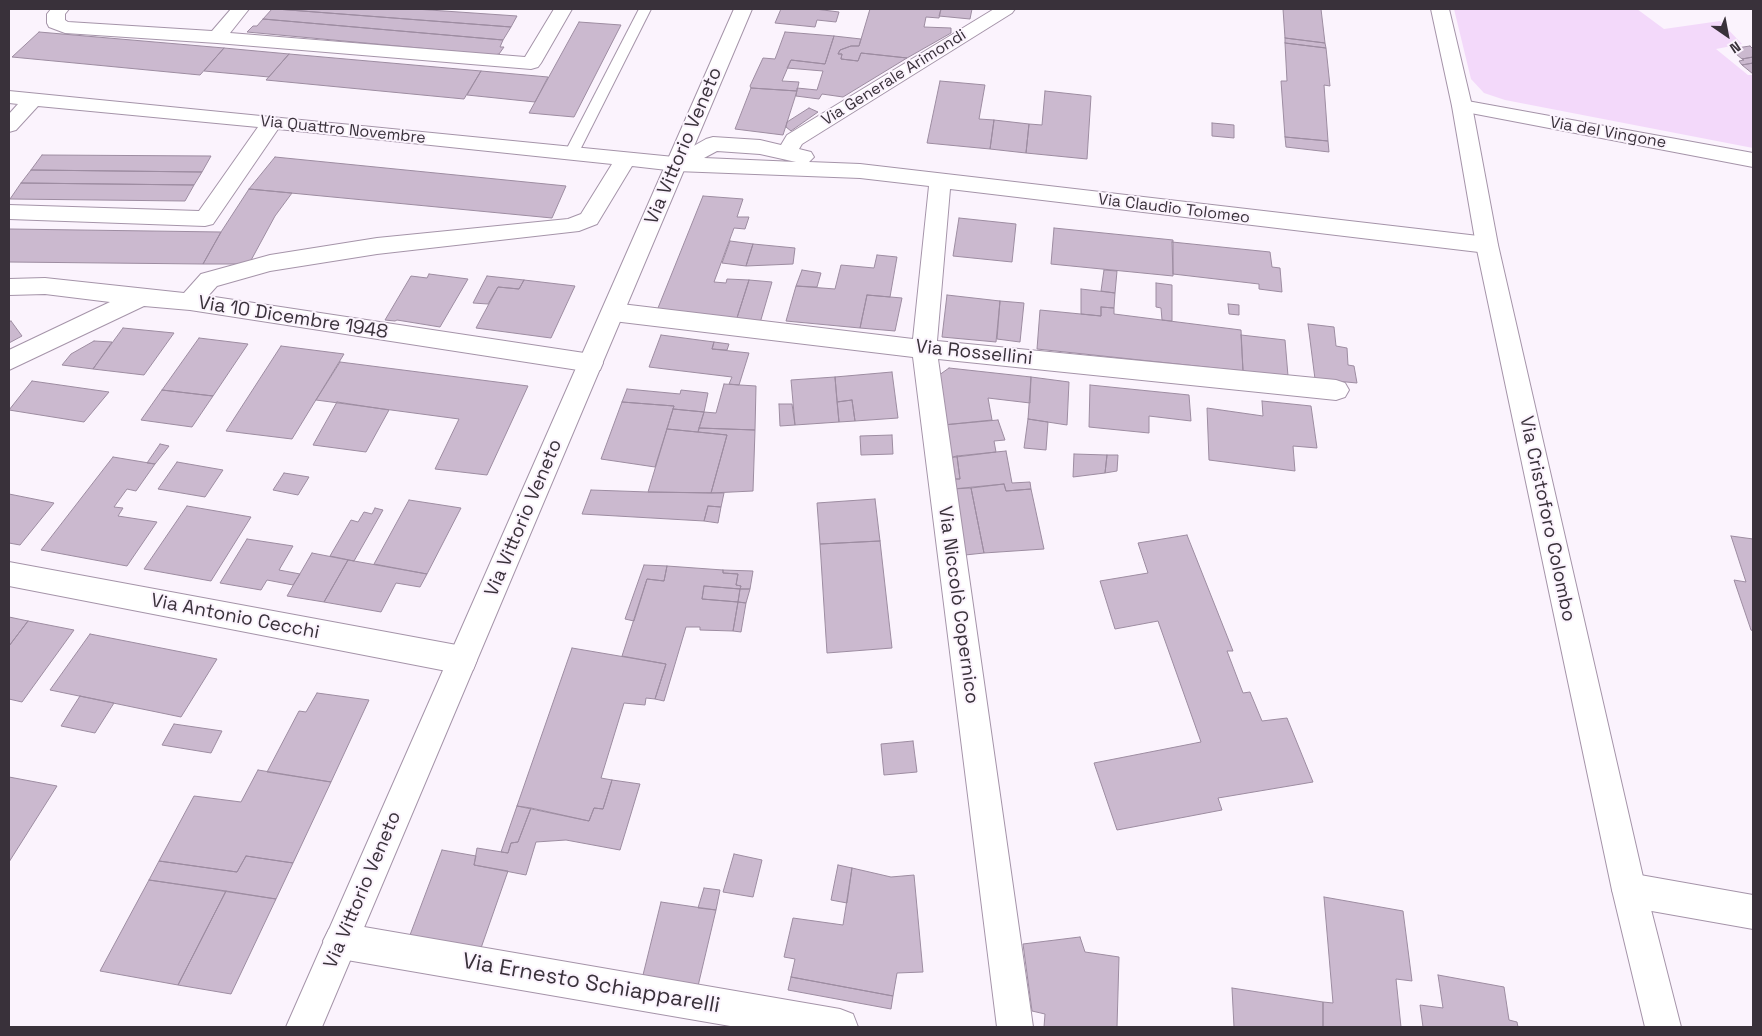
<!DOCTYPE html>
<meta charset="utf-8">
<style>
body{margin:0}
#map{position:relative;width:1762px;height:1036px;overflow:hidden;background:#fbf3fd;font-family:"Space Grotesk",sans-serif}
canvas{display:block}
.frame{position:absolute;inset:0;border:10px solid #39313a;pointer-events:none}
.north{position:absolute;left:1702px;top:10px;width:50px;height:50px;-webkit-text-stroke:4px #fbf3fd;paint-order:stroke;rotate:147deg;font-size:14px;font-weight:700;line-height:20px;text-align:center;color:#39313a}
.north::after{content:'';display:block;margin:auto;width:18px;height:22px;background:#39313a;clip-path:polygon(50% 0,100% 100%,50% 72%,0 100%)}
</style>
<div id="map">
<canvas width="1762" height="1036"></canvas>
<div class="frame"></div>
<div class="north">N</div>
</div>
<script>
const ctx = document.querySelector('canvas').getContext('2d');
ctx.lineJoin = 'round';
function fill(path, color) { ctx.fillStyle = color; ctx.fill(path, 'evenodd'); }
const toPath = rows => new Path2D(rows.map(r => 'M' + r).join(''));
function stroke(path, color, width, dash) { ctx.strokeStyle = color; ctx.lineWidth = width; ctx.lineCap = dash ? 'butt' : 'round'; ctx.setLineDash(dash || []); ctx.stroke(path); }
function write(font, color, halo, rows, align = 'center') {
  ctx.font = font + ' "Space Grotesk",sans-serif'; ctx.lineWidth = 4; ctx.setLineDash([]); ctx.textBaseline = 'middle'; ctx.strokeStyle = halo; ctx.fillStyle = color; for (const [text, x, y, turn = 0] of rows) {
    ctx.save(); ctx.translate(x, y); ctx.rotate((+turn || 0) * Math.PI / 180); ctx.textAlign = isNaN(turn) ? turn : align; if (halo) ctx.strokeText(text, 0, 0); ctx.fillText(text, 0, 0); ctx.restore();
  }
}
const green = toPath([
 [1454,9,1637,9,1664,29,1720,21,1742,44,1716,49,1748,75,1753,75,1753,148,1505,100,1484,93,1471,79]
]);
const building = toPath([
 [272,9,276,9,511,27,503,40,263,19,272,9],
 [276,9,415,9,517,16,511,27,276,9],
 [781,9,815,9,839,12,836,22,817,20,815,27,775,23,781,9],
 [870,9,941,9,939,18,926,17,924,27,951,28,951,33,907,58,861,53,858,61,841,59,842,54,838,54,840,50,851,46,859,46,870,9],
 [941,9,972,9,970,19,939,16,941,9],
 [1283,9,1321,9,1325,43,1285,38,1283,9],
 [263,19,503,40,500,47,504,47,499,54,494,55,247,32,253,26,257,26,263,19],
 [579,22,621,25,574,117,529,113,579,22],
 [39,32,224,48,200,75,12,57,39,32],
 [785,32,834,36,825,64,791,60,782,81,799,82,797,91,751,88,750,86,763,58,775,59,785,32],
 [834,36,861,39,859,46,851,46,840,50,838,54,842,54,841,59,858,61,861,53,907,58,843,97,822,94,819,99,796,96,797,88,817,90,823,71,787,68,791,60,825,64,834,36],
 [1285,38,1325,43,1326,48,1285,43,1285,38],
 [1285,43,1326,48,1330,86,1324,85,1328,141,1285,137,1281,81,1287,81,1285,43],
 [1750,46,1753,49,1753,57,1742,59,1730,49,1750,46],
 [224,48,289,54,269,77,204,71,224,48],
 [289,54,481,71,464,99,266,80,289,54],
 [1753,57,1753,63,1742,65,1739,61,1744,60,1742,59,1753,57],
 [1753,63,1753,74,1742,65,1753,63],
 [481,71,548,77,535,102,467,95,481,71],
 [940,81,985,85,979,119,994,120,990,149,927,143,940,81],
 [751,88,797,91,783,135,735,129,751,88],
 [1045,91,1091,96,1087,159,1026,153,1029,124,1042,125,1045,91],
 [809,108,818,112,791,131,786,127,787,122,809,108],
 [994,120,1029,124,1026,153,990,149,994,120],
 [1212,123,1234,125,1234,138,1212,136,1212,123],
 [1285,137,1328,141,1329,152,1286,147,1285,137],
 [42,155,211,156,202,172,31,170,42,155],
 [275,157,566,186,552,218,249,189,275,157],
 [31,170,202,172,194,185,21,183,31,170],
 [21,183,194,185,185,201,10,199,21,183],
 [249,189,292,193,275,216,249,264,203,264,221,232,249,189],
 [703,196,743,199,737,217,749,217,745,229,734,228,714,282,726,283,727,279,749,280,736,321,656,313,703,196],
 [959,218,1016,224,1012,262,953,256,959,218],
 [1054,228,1173,240,1173,276,1051,264,1054,228],
 [9,229,221,232,203,264,9,262,9,229],
 [730,241,753,244,746,266,722,263,730,241],
 [1172,242,1270,252,1272,267,1280,268,1282,292,1259,289,1259,284,1173,274,1172,242],
 [753,244,795,248,793,264,746,266,753,244],
 [877,255,897,257,890,297,867,295,860,328,786,321,796,286,835,289,841,265,874,268,877,255],
 [802,270,821,273,817,287,796,286,802,270],
 [1104,270,1117,271,1115,293,1101,291,1104,270],
 [429,274,468,279,440,327,397,320,395,321,385,320,411,276,427,278,429,274],
 [487,276,524,280,519,289,498,287,488,304,473,303,487,276],
 [524,280,575,286,551,338,476,328,498,287,519,289,524,280],
 [749,280,772,282,760,323,736,321,749,280],
 [1156,283,1172,285,1172,321,1162,320,1161,308,1156,307,1156,283],
 [1081,289,1115,293,1114,308,1101,307,1101,316,1081,314,1081,289],
 [867,295,902,298,895,331,860,328,867,295],
 [947,295,1000,301,996,342,942,337,947,295],
 [1000,301,1024,303,1020,342,997,339,1000,301],
 [1228,304,1239,305,1239,315,1229,314,1228,304],
 [1101,307,1114,308,1114,314,1241,330,1243,371,1037,349,1040,310,1101,316,1101,307],
 [11,321,22,336,9,343,9,322,11,321],
 [1308,324,1334,327,1336,346,1347,348,1348,365,1354,366,1357,383,1315,379,1308,324],
 [123,328,174,333,144,375,93,369,123,328],
 [661,335,714,342,712,349,749,353,739,385,729,384,732,377,649,367,661,335],
 [1241,335,1285,340,1288,376,1243,371,1241,335],
 [199,338,248,344,213,396,162,390,199,338],
 [94,341,112,342,93,369,62,365,71,354,94,341],
 [714,342,729,344,727,350,712,349,714,342],
 [281,346,344,354,292,439,226,431,281,346],
 [340,362,528,386,487,475,435,469,459,419,316,400,340,362],
 [949,368,1031,377,1030,403,988,398,992,420,943,425,935,378,949,368],
 [892,372,898,418,855,421,852,400,837,402,835,377,892,372],
 [835,377,839,422,795,425,791,380,835,377],
 [1031,377,1069,382,1067,425,1028,419,1031,377],
 [32,381,109,392,84,422,9,410,32,381],
 [724,384,756,386,755,430,699,428,704,412,716,413,724,384],
 [1090,385,1189,395,1191,421,1149,416,1149,433,1089,427,1090,385],
 [627,389,680,394,681,390,708,393,704,412,673,409,674,406,622,402,627,389],
 [162,390,213,396,192,427,141,420,162,390],
 [852,400,855,421,839,422,837,402,852,400],
 [1262,401,1311,406,1317,448,1293,446,1295,471,1209,460,1207,408,1263,416,1262,401],
 [337,402,389,410,366,452,313,445,337,402],
 [622,402,674,406,655,467,601,459,622,402],
 [779,404,792,404,795,425,780,426,779,404],
 [673,409,704,412,698,432,667,429,673,409],
 [1028,419,1048,422,1046,450,1024,448,1028,419],
 [998,420,1005,440,994,441,996,452,948,458,943,425,998,420],
 [699,428,755,430,753,491,711,493,727,435,698,432,699,428],
 [667,429,727,435,711,493,648,492,667,429],
 [892,435,893,454,861,455,860,436,892,435],
 [160,444,169,446,155,464,147,463,160,444],
 [1006,451,1012,483,1030,482,1031,489,1006,491,1004,484,953,489,952,479,960,479,957,456,1006,451],
 [1074,454,1107,455,1105,473,1073,477,1074,454],
 [1107,455,1118,455,1117,471,1105,473,1107,455],
 [957,456,960,479,952,479,948,458,957,456],
 [113,457,155,464,136,491,127,489,114,507,123,508,118,516,157,522,127,566,41,550,113,457],
 [177,462,223,470,205,497,158,489,177,462],
 [284,473,309,477,298,495,273,490,284,473],
 [1004,484,1006,491,1031,489,1044,549,984,553,971,488,1004,484],
 [971,488,984,553,965,555,953,489,971,488],
 [591,490,648,492,724,493,721,507,708,506,704,521,582,514,591,490],
 [9,494,54,503,20,545,9,543,9,494],
 [875,499,880,541,820,544,817,503,875,499],
 [409,500,461,508,427,574,374,564,409,500],
 [187,506,251,517,211,581,144,569,187,506],
 [708,506,721,507,718,523,704,521,708,506],
 [375,508,383,510,354,561,330,556,351,520,358,522,364,512,372,514,375,508],
 [1187,535,1233,651,1227,651,1243,693,1250,692,1262,721,1287,718,1313,782,1218,798,1222,810,1117,830,1094,763,1201,742,1158,621,1115,629,1100,581,1148,573,1138,543,1187,535],
 [1731,536,1753,539,1753,631,1751,630,1734,580,1746,582,1731,536],
 [247,539,293,546,279,570,300,574,293,585,267,580,261,590,220,583,247,539],
 [880,541,892,648,827,653,820,544,880,541],
 [312,553,348,560,324,602,287,596,312,553],
 [348,560,354,561,427,574,420,587,396,583,381,612,324,602,348,560],
 [644,565,667,566,664,581,647,579,634,621,625,619,644,565],
 [667,566,723,570,723,573,738,574,736,585,741,586,740,589,704,586,702,599,738,602,733,631,700,630,700,627,686,627,664,701,655,699,666,664,622,656,647,579,664,581,667,566],
 [723,570,753,571,750,589,740,589,741,586,736,585,738,574,723,573,723,570],
 [704,586,740,589,738,602,702,599,704,586],
 [740,589,750,589,746,603,738,602,740,589],
 [738,602,746,603,741,632,733,631,738,602],
 [9,617,28,621,9,646,9,617],
 [28,621,74,630,22,702,9,699,9,646,28,621],
 [90,634,217,659,181,717,50,690,90,634],
 [572,648,666,664,655,699,646,698,645,705,624,703,601,778,612,780,603,809,594,808,589,821,517,806,572,648],
 [317,693,369,700,331,782,267,772,299,711,306,712,317,693],
 [80,696,114,703,95,733,61,726,80,696],
 [174,724,222,731,211,753,162,745,174,724],
 [913,741,917,772,884,775,881,744,913,741],
 [258,770,331,782,293,863,246,856,237,872,159,861,194,796,241,802,258,770],
 [9,777,57,786,9,862,9,777],
 [612,780,640,784,620,850,566,840,536,842,526,875,474,865,477,848,508,853,511,843,518,842,531,808,589,821,594,808,603,809,612,780],
 [517,806,531,808,518,842,511,843,508,853,501,852,517,806],
 [442,850,476,856,474,865,508,871,481,948,410,935,442,850],
 [734,854,762,860,753,897,723,892,734,854],
 [246,856,293,863,276,899,149,880,159,861,237,872,246,856],
 [838,865,852,868,847,903,831,900,838,865],
 [852,868,891,877,914,875,923,972,897,973,893,996,791,977,795,959,784,957,793,918,843,925,852,868],
 [149,880,226,891,178,985,100,971,149,880],
 [704,888,720,890,716,910,698,908,704,888],
 [226,891,276,899,231,994,178,985,226,891],
 [1324,897,1403,911,1412,981,1396,979,1401,1027,1323,1027,1323,1002,1333,1003,1324,897],
 [661,902,716,910,698,986,643,975,661,902],
 [1080,937,1085,952,1119,957,1117,1027,1044,1027,1045,1014,1032,1011,1023,944,1080,937],
 [1438,975,1504,987,1509,1020,1517,1022,1518,1027,1423,1027,1420,1005,1443,1008,1438,975],
 [791,977,893,996,891,1009,788,990,791,977],
 [1232,988,1323,1002,1323,1027,1234,1027,1232,988]
]);
const lane = toPath([
 [639,9,651,9,578,154,576,157,566,157,564,154,639,9]
]);
const street = toPath([
 [51,9,69,9,65,14,65,20,68,22,212,31,231,9,249,9,230,33,525,57,554,9,572,9,541,63,538,67,531,69,217,43,65,33,49,27,47,23,47,14,51,9],
 [994,9,1015,9,1012,13,802,144,799,149,811,152,814,157,809,162,860,164,1487,237,1495,240,1498,245,1495,250,1487,253,950,189,937,341,1336,380,1345,383,1349,390,1345,397,1336,400,938,359,1033,1027,997,1027,913,357,613,321,605,318,601,312,605,306,613,303,913,339,929,186,860,178,676,171,632,166,597,224,579,231,377,254,270,271,217,286,208,296,591,354,600,356,603,363,600,370,591,372,190,310,144,306,9,370,9,350,110,302,45,294,9,295,9,279,45,278,184,293,201,274,270,255,377,238,568,219,581,214,612,164,278,129,213,224,205,226,9,219,9,205,199,211,258,127,38,106,16,130,9,132,9,114,18,104,9,103,9,91,674,157,706,139,713,137,760,140,781,145,787,135,994,9],
 [717,151,760,154,796,162,704,158,717,151],
 [1462,100,1753,153,1753,167,1455,110,1452,106,1455,102,1462,100],
 [9,562,462,646,473,650,477,660,473,670,462,674,9,586,9,562],
 [1629,873,1753,895,1753,929,1629,907,1617,902,1612,890,1617,878,1629,873],
 [341,923,840,1009,853,1014,858,1027,736,1027,341,959,329,953,323,941,329,929,341,923]
]);
const secondary = toPath([
 [734,9,752,9,322,1027,286,1027,734,9],
 [1431,9,1449,9,1472,106,1498,245,1646,890,1681,1027,1645,1027,1612,890,1476,245,1452,106,1431,9]
]);
const farStreetnames = [
 ["Via Generale Arimondi",894,78,-32],
 ["Via Quattro Novembre",343,130,6],
 ["Via del Vingone",1608,133,10],
 ["Via Claudio Tolomeo",1174,209,7]
];
const streetNames = [
 ["Via Vittorio Veneto",684,146,-67],
 ["Via 10 Dicembre 1948",293,318,9],
 ["Via Rossellini",974,353,6],
 ["Via Vittorio Veneto",524,518,-67],
 ["Via Cristoforo Colombo",1547,519,78],
 ["Via Niccolò Copernico",958,605,82],
 ["Via Antonio Cecchi",235,617,11],
 ["Via Vittorio Veneto",363,890,-67]
];
const nearStreetnames = [
 ["Via Ernesto Schiapparelli",591,984,10]
];
fill(green, '#f3d9fa');
fill(building, '#cbb9cf');
stroke(building, '#9d8ca1', 1);
stroke(lane, '#a594a9', 2);
stroke(street, '#a594a9', 2);
stroke(secondary, '#a594a9', 2);
fill(lane, '#fff');
fill(street, '#fff');
fill(secondary, '#fff');
write('16px', '#39313a', '#fbf3fd', farStreetnames);
write('19px', '#39313a', '#fbf3fd', streetNames);
write('22px', '#39313a', '#fbf3fd', nearStreetnames);
</script>
